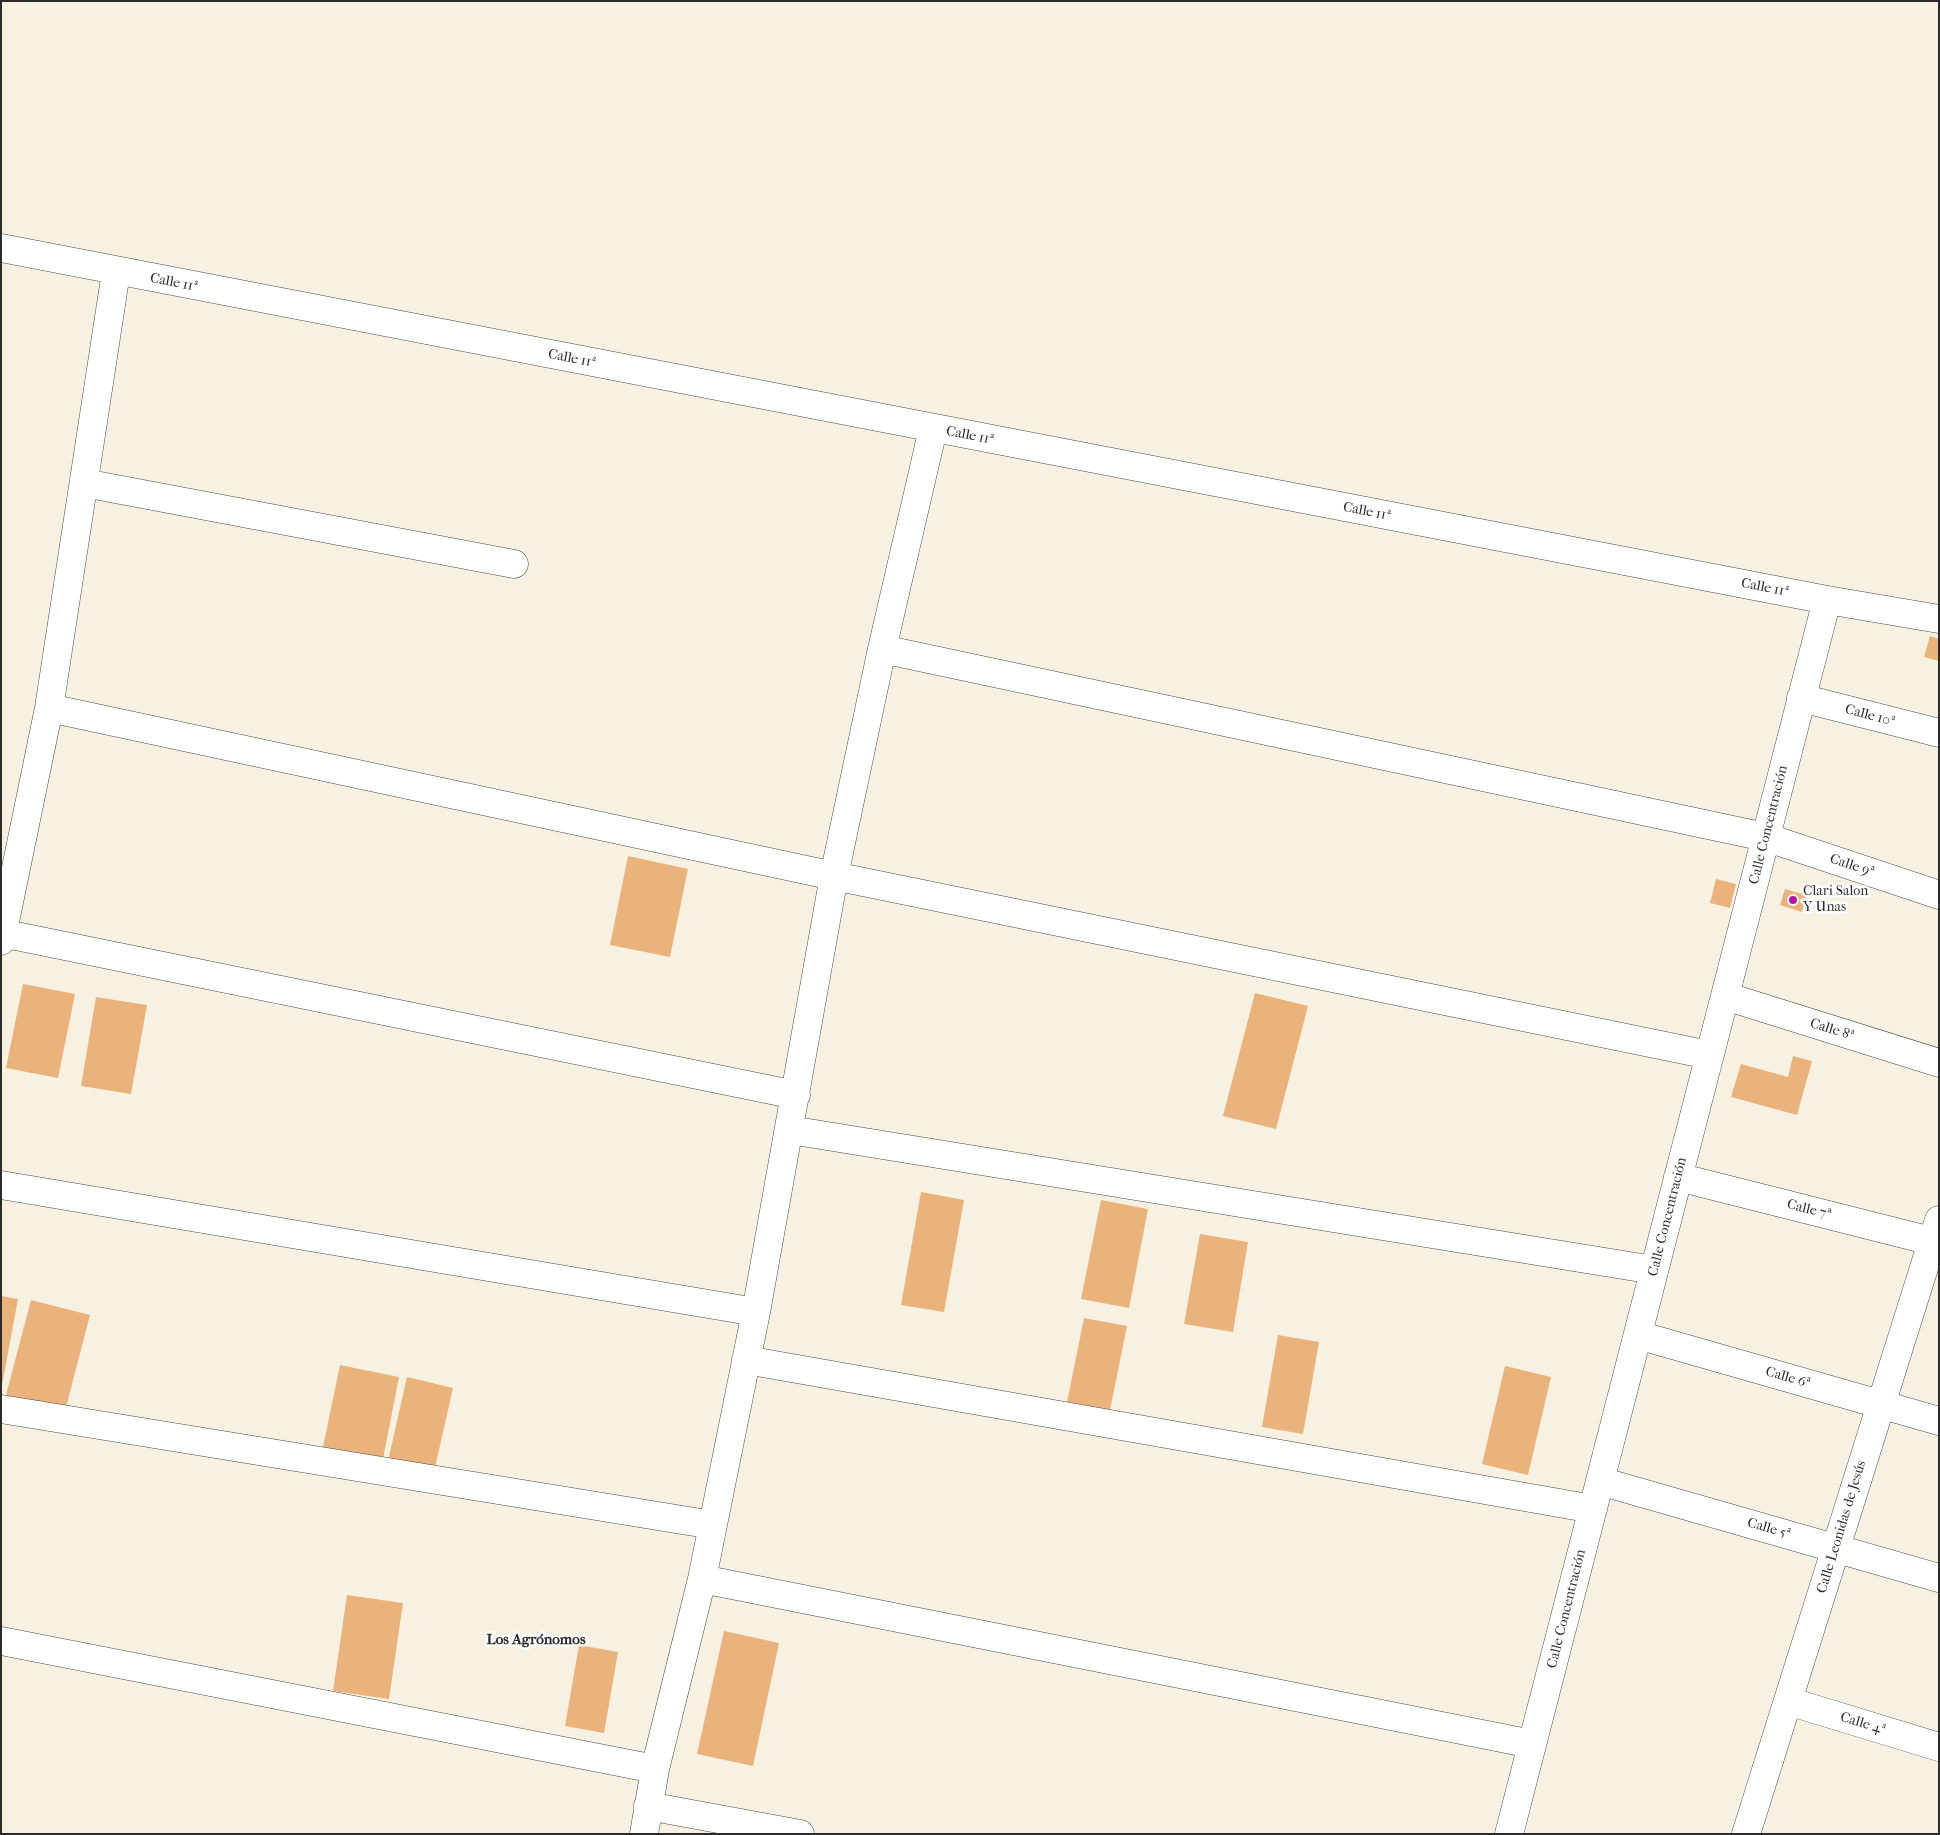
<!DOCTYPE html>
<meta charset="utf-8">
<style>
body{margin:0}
#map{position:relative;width:1940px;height:1835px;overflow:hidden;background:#f7f1e1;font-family:"IM FELL French Canon",serif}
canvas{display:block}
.frame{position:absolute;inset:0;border:2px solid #2b2b2b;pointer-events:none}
</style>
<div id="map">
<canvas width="1940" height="1835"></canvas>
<div class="frame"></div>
</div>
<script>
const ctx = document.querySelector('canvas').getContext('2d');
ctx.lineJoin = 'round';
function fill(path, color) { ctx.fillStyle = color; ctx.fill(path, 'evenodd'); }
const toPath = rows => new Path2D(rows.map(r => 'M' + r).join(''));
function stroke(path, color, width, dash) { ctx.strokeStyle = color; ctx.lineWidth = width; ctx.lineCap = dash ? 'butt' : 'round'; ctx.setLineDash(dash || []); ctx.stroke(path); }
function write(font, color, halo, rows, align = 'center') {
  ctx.font = font + ' "IM FELL French Canon",serif'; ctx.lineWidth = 5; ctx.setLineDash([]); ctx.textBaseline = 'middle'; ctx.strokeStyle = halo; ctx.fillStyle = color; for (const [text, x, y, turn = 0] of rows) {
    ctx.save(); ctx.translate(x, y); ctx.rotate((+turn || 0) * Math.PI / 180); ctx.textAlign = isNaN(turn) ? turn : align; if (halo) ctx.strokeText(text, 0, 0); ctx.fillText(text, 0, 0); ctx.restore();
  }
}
const building = toPath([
 [1930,636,1939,639,1939,661,1924,657],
 [628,856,688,869,670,957,610,945],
 [1716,879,1736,884,1730,908,1710,903],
 [1785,889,1806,895,1802,912,1780,905],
 [23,984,75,994,58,1078,6,1068],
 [1255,993,1308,1006,1276,1129,1223,1116],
 [96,997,147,1005,131,1094,81,1086],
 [1793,1056,1812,1061,1797,1115,1731,1097,1741,1064,1788,1077],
 [921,1192,964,1200,944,1312,901,1305],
 [1101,1200,1148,1209,1129,1308,1081,1299],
 [1200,1234,1248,1242,1233,1332,1184,1324],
 [1,1296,18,1299,2,1385,1,1385],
 [31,1300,90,1315,65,1411,6,1395],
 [1084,1318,1127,1326,1110,1410,1067,1402],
 [1278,1335,1319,1342,1303,1434,1262,1427],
 [340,1365,399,1377,383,1459,323,1447],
 [1505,1366,1551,1377,1528,1475,1482,1464],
 [407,1377,453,1388,434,1472,388,1461],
 [347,1595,403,1603,389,1699,333,1691],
 [724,1631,779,1643,753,1766,697,1754],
 [579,1645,618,1652,604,1733,565,1726]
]);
const minor = toPath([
 [84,483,514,564],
 [882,649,1765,837,1939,895],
 [1801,698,1939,733],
 [49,708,834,876,1709,1055],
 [1,933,796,1095],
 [1,941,49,708,116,272],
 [1725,996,1939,1063],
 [790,1130,1654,1270],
 [1678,1177,1939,1243],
 [1,1185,756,1312],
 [1638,1335,1939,1421],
 [746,1360,1593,1509],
 [1,1409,713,1525],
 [1600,1481,1939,1578],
 [702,1579,1532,1744],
 [1,1641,655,1769],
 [1788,1701,1939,1747],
 [648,1806,800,1834],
 [644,1834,655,1769,702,1579,756,1312,834,876,882,649,933,429],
 [1509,1834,1827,600],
 [1746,1834,1939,1220]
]);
const tertiary = toPath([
 [1,248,1827,600,1939,619]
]);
const markers = [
 [1793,900,5,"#b5179e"]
];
const streetNames = [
 ["Calle 11ª",174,283,11],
 ["Calle 11ª",572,359,11],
 ["Calle 11ª",970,436,11],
 ["Calle 11ª",1367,512,11],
 ["Calle 11ª",1765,588,11],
 ["Calle 10ª",1870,716,15],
 ["Calle Concentración",1769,825,-76],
 ["Calle 9ª",1852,866,18],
 ["Calle 8ª",1832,1030,17],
 ["Calle 7ª",1809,1210,14],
 ["Calle Concentración",1668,1217,-76],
 ["Calle 6ª",1788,1378,16],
 ["Calle Leonidas de Jesús",1842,1527,-73],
 ["Calle 5ª",1769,1529,16],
 ["Calle Concentración",1567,1609,-76],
 ["Calle 4ª",1863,1724,17]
];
const poiNames = [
 ["Clari Salon",1803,892],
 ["Y Unas",1803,908]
];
const neighbourhoodNames = [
 ["Los Agrónomos",536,1640]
];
fill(building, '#eab37c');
stroke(minor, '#4a4946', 29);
stroke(tertiary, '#4a4946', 29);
stroke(minor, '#fff', 28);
stroke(tertiary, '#fff', 28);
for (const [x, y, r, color] of markers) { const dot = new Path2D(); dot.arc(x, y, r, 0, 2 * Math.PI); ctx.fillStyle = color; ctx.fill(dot); stroke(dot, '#fff', 2); }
write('14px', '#2b2b2b', '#fff', streetNames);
write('14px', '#2b2b2b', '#fff', poiNames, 'left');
write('bold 15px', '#2b2b2b', '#fff', neighbourhoodNames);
</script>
